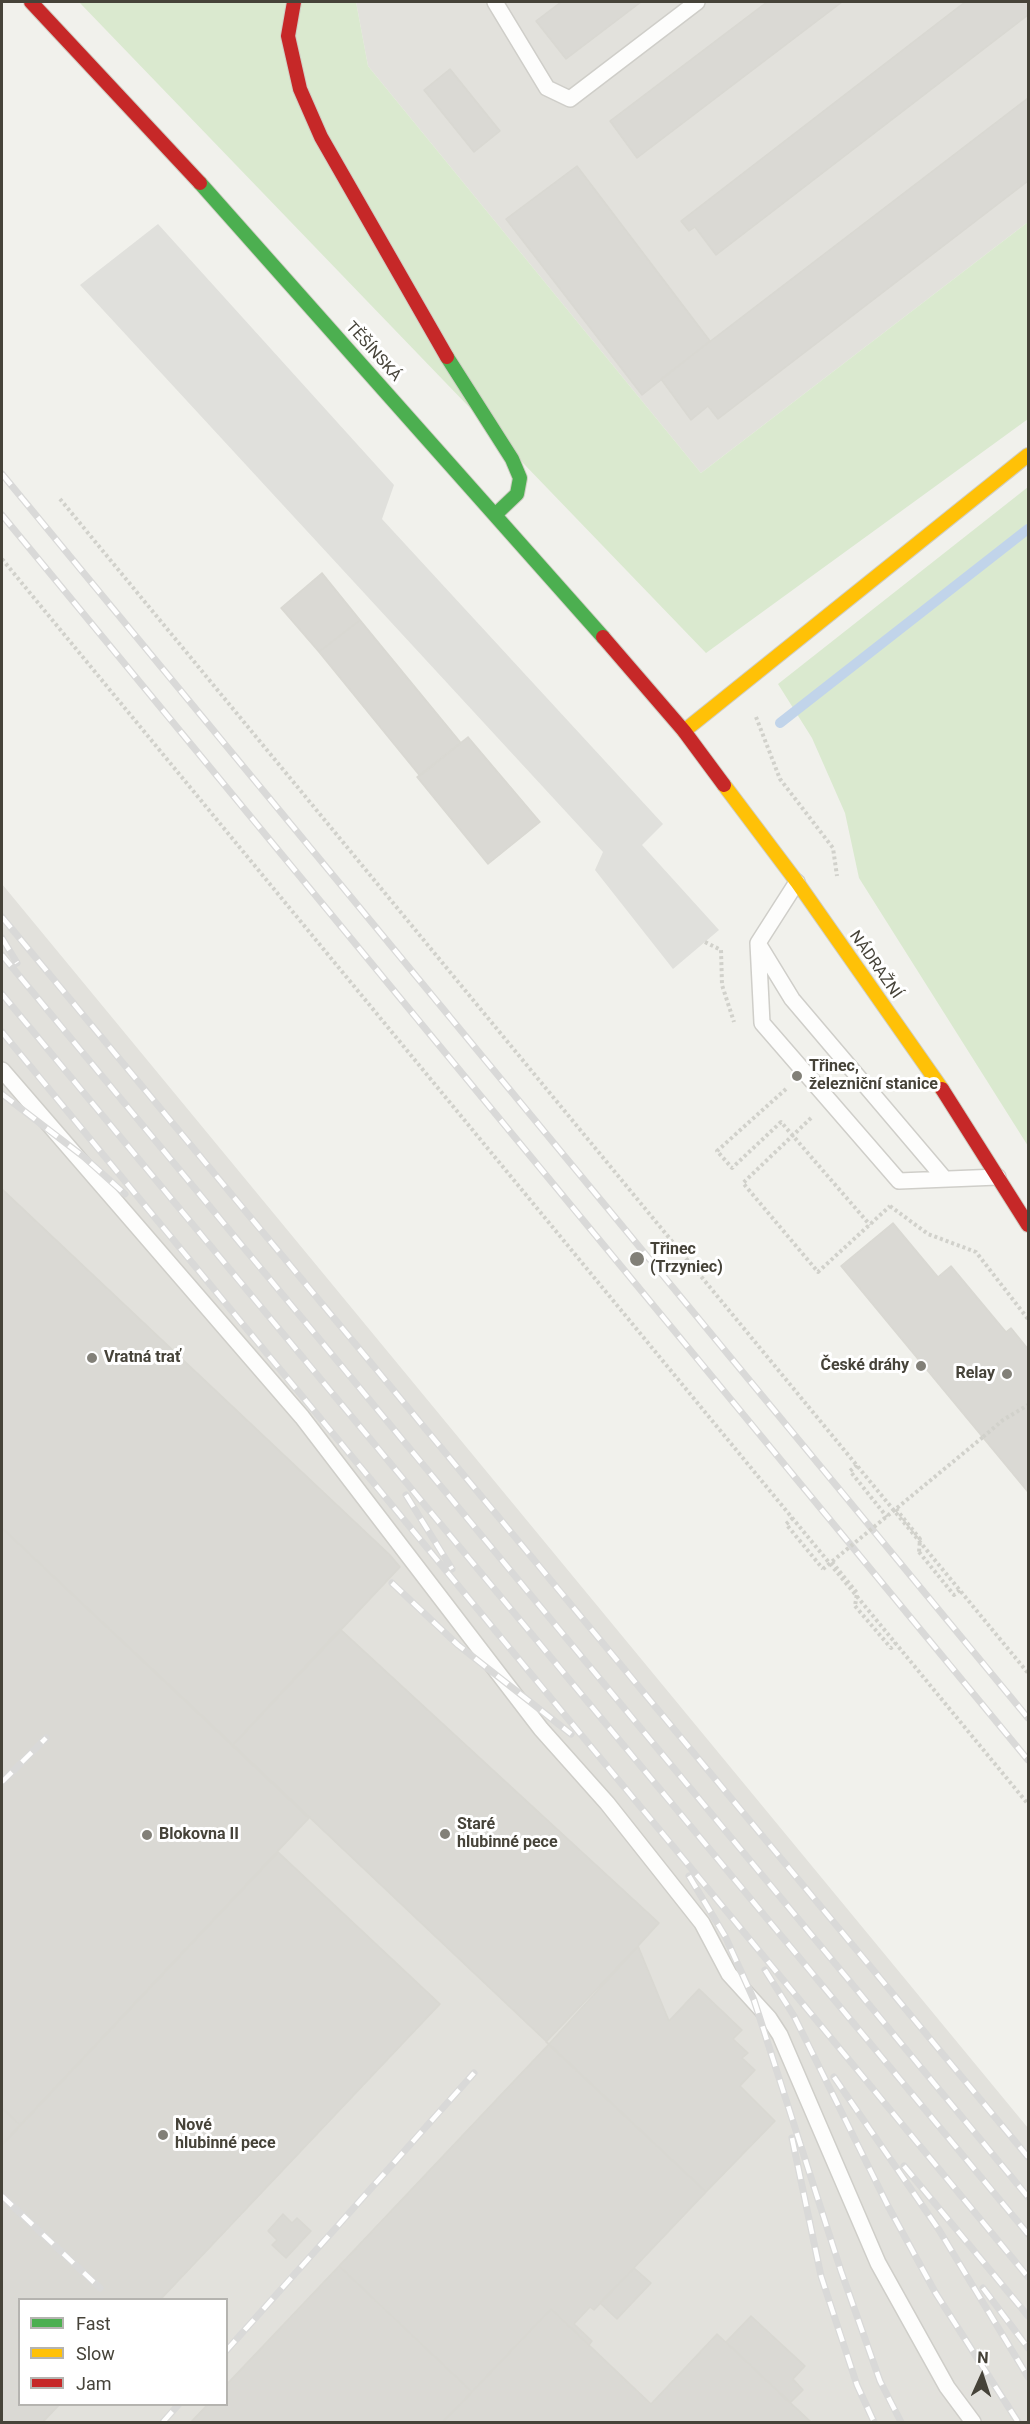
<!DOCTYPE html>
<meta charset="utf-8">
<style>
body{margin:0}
#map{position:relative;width:1030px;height:2424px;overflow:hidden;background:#f1f1ec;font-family:Roboto,sans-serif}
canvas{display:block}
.frame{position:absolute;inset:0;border:3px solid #464339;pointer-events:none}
.legend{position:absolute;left:18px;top:2298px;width:210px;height:108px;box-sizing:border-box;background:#fff;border:2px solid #b5b4b0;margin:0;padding:8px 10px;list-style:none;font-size:18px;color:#464339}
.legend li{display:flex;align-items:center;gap:12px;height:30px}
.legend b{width:30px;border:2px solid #b5b4b0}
.north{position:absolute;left:952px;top:2346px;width:60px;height:60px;-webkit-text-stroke:4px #fff;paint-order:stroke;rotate:3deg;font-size:16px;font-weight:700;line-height:24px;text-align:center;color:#464339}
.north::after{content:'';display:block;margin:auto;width:21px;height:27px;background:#464339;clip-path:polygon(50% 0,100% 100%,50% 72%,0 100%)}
</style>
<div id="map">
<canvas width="1030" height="2424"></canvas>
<div class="frame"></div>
<ul class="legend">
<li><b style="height:8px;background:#4caf50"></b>Fast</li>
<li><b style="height:8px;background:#ffc107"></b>Slow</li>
<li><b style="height:8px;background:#c62828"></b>Jam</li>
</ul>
<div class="north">N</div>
</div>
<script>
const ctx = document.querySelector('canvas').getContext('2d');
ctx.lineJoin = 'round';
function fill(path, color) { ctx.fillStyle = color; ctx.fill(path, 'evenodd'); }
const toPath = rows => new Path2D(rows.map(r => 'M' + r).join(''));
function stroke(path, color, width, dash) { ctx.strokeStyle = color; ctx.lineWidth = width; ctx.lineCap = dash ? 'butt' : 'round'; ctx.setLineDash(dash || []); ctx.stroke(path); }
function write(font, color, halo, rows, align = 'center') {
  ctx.font = font + ' Roboto,sans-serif'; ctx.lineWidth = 6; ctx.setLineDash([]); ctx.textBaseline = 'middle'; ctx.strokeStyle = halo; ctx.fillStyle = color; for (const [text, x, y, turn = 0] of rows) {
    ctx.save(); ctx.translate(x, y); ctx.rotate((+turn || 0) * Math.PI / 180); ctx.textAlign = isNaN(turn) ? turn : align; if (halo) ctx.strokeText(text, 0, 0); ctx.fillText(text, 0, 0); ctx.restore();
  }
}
const industrial = toPath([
 [356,2,1028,2,1028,222,701,473,368,66],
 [2,884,1028,2128,1028,2422,2,2422],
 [20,2300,226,2300,226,2404,20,2404]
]);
const green = toPath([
 [79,2,356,2,368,66,701,473,1028,222,1028,419,706,653],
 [1028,487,1028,1146,859,878,845,813,812,738,778,684]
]);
const parking = toPath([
 [158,224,394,485,382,519,663,824,642,845,719,930,673,969,595,870,603,852,80,285]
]);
const stream = toPath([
 [780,723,1028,529]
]);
const building = toPath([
 [561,2,641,2,566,59,536,21,561,2],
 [767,2,842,2,637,158,610,121,767,2],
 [965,2,1028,2,1028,15,716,255,695,227,689,231,681,221,965,2],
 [450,69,500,131,474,152,424,90,450,69],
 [1028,98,1028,181,718,419,708,406,691,420,661,379,1028,98],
 [577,166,710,341,642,395,506,219,577,166],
 [322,573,360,620,319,652,281,608,322,573],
 [360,620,461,743,420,776,319,652,360,620],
 [468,737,540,822,488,864,417,777,468,737],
 [2,1189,390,1555,400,1567,233,1745,2,1528,2,1189],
 [893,1223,938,1277,951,1266,1006,1332,1011,1328,1028,1349,1028,1492,841,1266,893,1223],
 [2,1528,309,1818,20,2125,2,2108,2,1528],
 [340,1629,659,1923,549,2044,233,1745,340,1629],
 [278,1852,440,2004,160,2300,20,2300,20,2404,60,2404,43,2422,2,2422,2,2145,278,1852],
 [638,1946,669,2021,699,1989,742,2030,733,2039,748,2053,742,2058,755,2070,740,2086,775,2121,706,2192,546,2042,638,1946],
 [549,2044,706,2192,594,2310,590,2307,574,2324,592,2341,589,2345,551,2309,472,2392,339,2266,549,2044],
 [2,2108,20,2125,2,2145,2,2108],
 [283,2214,292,2223,297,2218,311,2231,286,2258,272,2245,277,2240,268,2231,283,2214],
 [339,2266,472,2392,443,2422,191,2422,208,2404,226,2404,226,2385,339,2266],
 [634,2268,651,2283,617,2319,600,2303,634,2268],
 [551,2309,651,2404,717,2334,811,2422,443,2422,551,2309],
 [751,2316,805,2366,793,2379,803,2390,790,2403,726,2342,751,2316]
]);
const path = toPath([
 [60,499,1028,1673],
 [2,559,1028,1804],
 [756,717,780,779,833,848,837,876],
 [705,942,721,950,722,985,734,1022],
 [786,1089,717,1151,732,1168,781,1122,870,1225],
 [811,1118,743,1183,818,1272,890,1206],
 [890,1206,928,1234,976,1252,1028,1319],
 [983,1437,1003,1420,1028,1405],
 [857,1465,850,1471,887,1517],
 [793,1518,786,1524,823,1569],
 [919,1552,954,1595,960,1590],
 [855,1606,891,1648,896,1643]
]);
const lane = toPath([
 [495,2,547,88,570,99,697,2],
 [797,882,758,943,762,1023,899,1181,998,1177],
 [759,945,792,999,944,1178],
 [2,1070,302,1417,541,1729,607,1803,702,1923,729,1974,769,2018,780,2035,878,2263,947,2387,973,2422]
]);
const fast = toPath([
 [200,183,603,637],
 [447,357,512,459,520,478,517,494,496,514]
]);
const slow = toPath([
 [684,731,1028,455],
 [724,785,797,882,942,1089]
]);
const jam = toPath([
 [31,2,200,183],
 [294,2,288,36,300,89,321,137,447,357],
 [603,637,684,731,724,785],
 [942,1089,1028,1225]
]);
const rail = toPath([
 [2,474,1028,1718],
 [2,515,1028,1760],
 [2,917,1028,2157],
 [2,938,17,963],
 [2,955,1028,2197],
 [2,994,1028,2234],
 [2,1032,1028,2277],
 [2,1094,84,1157,125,1194],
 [406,1495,452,1569],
 [392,1583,458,1645,571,1734],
 [2,1782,46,1738],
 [689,1876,725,1936,754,2000,841,2271,880,2381,901,2422],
 [765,1970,794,2016,888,2206,935,2292,1018,2422],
 [834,2077,939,2230,1028,2377],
 [792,2138,821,2276,857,2385,874,2422],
 [904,2166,1028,2316],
 [2,2196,100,2288],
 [983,2288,1028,2348],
 [226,2351,474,2073],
 [163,2422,179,2404]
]);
const pathBridge = toPath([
 [896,1509,920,1539,919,1552],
 [832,1562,857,1593,855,1606],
 [823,1569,983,1437]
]);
const markers = [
 [797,1076,6,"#828078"],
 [637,1259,8,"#828078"],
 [92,1358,6,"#828078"],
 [921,1366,6,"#828078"],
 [1007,1374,6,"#828078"],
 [445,1834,6,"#828078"],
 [147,1835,6,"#828078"],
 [163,2135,6,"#828078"]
];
const streetNames = [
 ["TĚŠÍNSKÁ",373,352,48],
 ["NÁDRAŽNÍ",875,965,55]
];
const poiNames = [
 ["Třinec,",809,1067],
 ["železniční stanice",809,1085],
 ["Třinec",650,1250],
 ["(Trzyniec)",650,1268],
 ["Vratná trať",104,1358],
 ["České dráhy",909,1366,"right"],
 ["Relay",995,1374,"right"],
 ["Staré",457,1825],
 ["hlubinné pece",457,1843],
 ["Blokovna II",159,1835],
 ["Nové",175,2126],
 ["hlubinné pece",175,2144]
];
fill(industrial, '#e2e1dc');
fill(green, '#dae9cf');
fill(parking, '#e0e0dc');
stroke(stream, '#c1d4ea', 10);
fill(building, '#dad9d4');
stroke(building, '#d9d8d2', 1.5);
stroke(lane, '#cfcec9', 18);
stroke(fast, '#cfcec4', 16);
stroke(slow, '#cfcec4', 16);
stroke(jam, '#cfcec4', 16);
stroke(path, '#d1d1cb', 4, [3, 3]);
stroke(lane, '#fdfdfc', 15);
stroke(fast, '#4caf50', 14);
stroke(slow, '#ffc107', 14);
stroke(jam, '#c62828', 14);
stroke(rail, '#d9d9d8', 7);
stroke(rail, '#fff', 4.5, [14]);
stroke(pathBridge, '#d1d1cb', 4, [3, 3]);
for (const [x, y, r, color] of markers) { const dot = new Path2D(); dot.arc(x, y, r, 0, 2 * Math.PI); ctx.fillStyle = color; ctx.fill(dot); stroke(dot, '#fff', 2); }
write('16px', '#464339', '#fff', streetNames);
write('bold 16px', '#464339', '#fff', poiNames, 'left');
</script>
